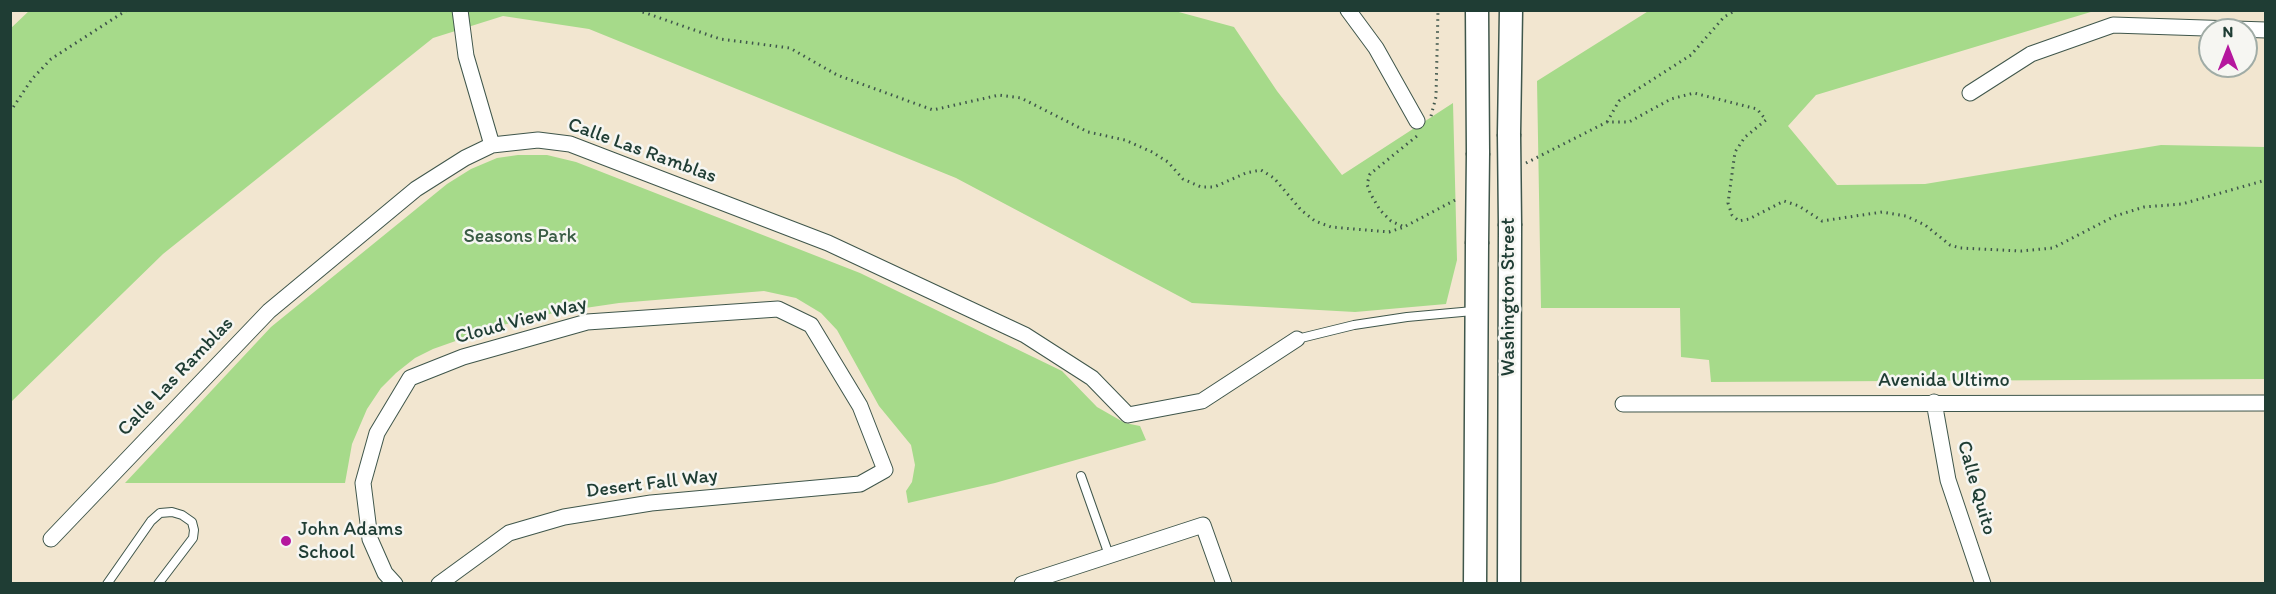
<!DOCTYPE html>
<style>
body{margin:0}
#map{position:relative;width:2276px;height:594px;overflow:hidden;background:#f2e6d0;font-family:Itim,sans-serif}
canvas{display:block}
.frame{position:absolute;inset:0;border:12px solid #1f3d34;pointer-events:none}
.north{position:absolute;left:2198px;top:18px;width:60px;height:60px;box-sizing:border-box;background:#f6f6f2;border:2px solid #a0aca6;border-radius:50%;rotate:0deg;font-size:16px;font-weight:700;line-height:24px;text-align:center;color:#1f3d34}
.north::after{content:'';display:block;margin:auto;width:21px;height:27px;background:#b5179e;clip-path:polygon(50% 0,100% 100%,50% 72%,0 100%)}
</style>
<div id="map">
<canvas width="2276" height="594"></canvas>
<div class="frame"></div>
<div class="north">N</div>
</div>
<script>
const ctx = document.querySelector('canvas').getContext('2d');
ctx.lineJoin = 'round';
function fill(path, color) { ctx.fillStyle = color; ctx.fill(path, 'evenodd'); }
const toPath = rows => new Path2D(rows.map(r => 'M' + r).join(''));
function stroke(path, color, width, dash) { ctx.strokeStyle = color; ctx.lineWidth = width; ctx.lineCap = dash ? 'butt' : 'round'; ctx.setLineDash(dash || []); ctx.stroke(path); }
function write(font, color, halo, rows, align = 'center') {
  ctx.font = font + ' Itim,sans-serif'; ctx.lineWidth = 5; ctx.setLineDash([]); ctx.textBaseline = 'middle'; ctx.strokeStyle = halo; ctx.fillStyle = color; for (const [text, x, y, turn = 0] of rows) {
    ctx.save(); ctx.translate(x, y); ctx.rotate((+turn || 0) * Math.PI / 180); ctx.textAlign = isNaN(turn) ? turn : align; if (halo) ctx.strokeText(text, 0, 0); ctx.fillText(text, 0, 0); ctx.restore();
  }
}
const green = toPath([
 [30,10,1175,11,1234,27,1277,91,1342,175,1453,103,1457,260,1446,304,1355,312,1192,303,956,178,589,29,503,16,433,38,163,254,11,402,10,29],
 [1650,10,2094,11,1816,95,1788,126,1837,185,1925,184,2161,145,2265,147,2265,379,1711,382,1709,360,1681,357,1680,308,1541,308,1537,81],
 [518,155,547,155,576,162,860,273,1062,371,1097,407,1125,423,1140,426,1146,440,995,483,908,503,906,491,912,482,915,465,911,445,879,406,837,330,821,313,796,298,764,291,619,303,558,312,498,326,433,349,415,358,396,373,381,388,367,409,352,444,345,483,125,483,271,327,447,184,471,169,497,158]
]);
const path = toPath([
 [637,10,720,39,790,48,837,75,933,110,999,95,1021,98,1088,132,1125,140,1152,152,1168,162,1183,179,1201,187,1214,187,1246,173,1261,170,1274,178,1301,210,1315,221,1331,227,1389,232,1404,227,1459,198],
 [10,112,32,79,51,59,127,10],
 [1431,116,1436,97,1438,10],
 [1607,122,1619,101,1691,55,1724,17,1736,10],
 [1526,163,1607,122,1629,122,1671,99,1694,93,1757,109,1766,120,1745,137,1735,152,1728,203,1732,215,1739,221,1749,219,1784,201,1799,206,1822,221,1882,212,1906,216,1925,225,1950,245,1960,248,2021,251,2053,248,2115,216,2144,207,2182,204,2266,180],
 [1402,226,1391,221,1380,210,1370,193,1367,184,1370,174,1417,136]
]);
const lane = toPath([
 [1297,339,1354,325,1407,317,1473,311],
 [1081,476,1109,555],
 [107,584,151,521,160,513,172,512,182,515,192,522,194,530,193,538,158,584]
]);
const street = toPath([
 [460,10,466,56,492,145],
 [1348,10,1376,48,1417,121],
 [1970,93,2031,54,2113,25,2266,30],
 [1934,402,1948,480,1983,584],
 [1623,404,2266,403],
 [51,539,269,311,416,189,465,158,492,145,538,140,570,144,828,243,1025,335,1092,378,1128,415,1202,401,1297,339],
 [395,584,385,573,370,539,363,483,377,433,410,378,463,357,587,322,778,309,811,325,860,406,885,470,860,484,651,503,564,517,509,533,439,584],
 [1022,584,1203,525,1224,584]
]);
const secondary = toPath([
 [1477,10,1478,153],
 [1509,134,1511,10],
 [1475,584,1477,244],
 [1509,584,1510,226]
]);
const secondaryBridge = toPath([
 [1509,134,1510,226],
 [1477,244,1478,153]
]);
const markers = [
 [286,541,6,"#b5179e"]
];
const streetNames = [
 ["Calle Las Ramblas",642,151,20],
 ["Washington Street",1509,297,-90],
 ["Cloud View Way",521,321,-15],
 ["Calle Las Ramblas",176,377,-46],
 ["Avenida Ultimo",1944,381],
 ["Desert Fall Way",652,484,-7],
 ["Calle Quito",1976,488,74]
];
const parkNames = [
 ["Seasons Park",520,237]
];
const poiNames = [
 ["John Adams",298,530],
 ["School",298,553]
];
fill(green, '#a6da8a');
stroke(lane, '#3f564b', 10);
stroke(street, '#3f564b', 17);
stroke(secondary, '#3f564b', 25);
stroke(path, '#3f564b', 3, [1.5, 4.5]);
stroke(lane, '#fff', 8);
stroke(street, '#fff', 15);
stroke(secondary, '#fff', 22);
stroke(secondaryBridge, '#3f564b', 25, []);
stroke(secondaryBridge, '#fff', 22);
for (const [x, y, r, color] of markers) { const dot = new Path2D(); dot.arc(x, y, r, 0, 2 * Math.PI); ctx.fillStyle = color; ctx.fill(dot); stroke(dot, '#f6f6f2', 2); }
write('20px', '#1f3d34', '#f6f6f2', streetNames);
write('20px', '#3a5c45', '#f6f6f2', parkNames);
write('20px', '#1f3d34', '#f6f6f2', poiNames, 'left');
</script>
